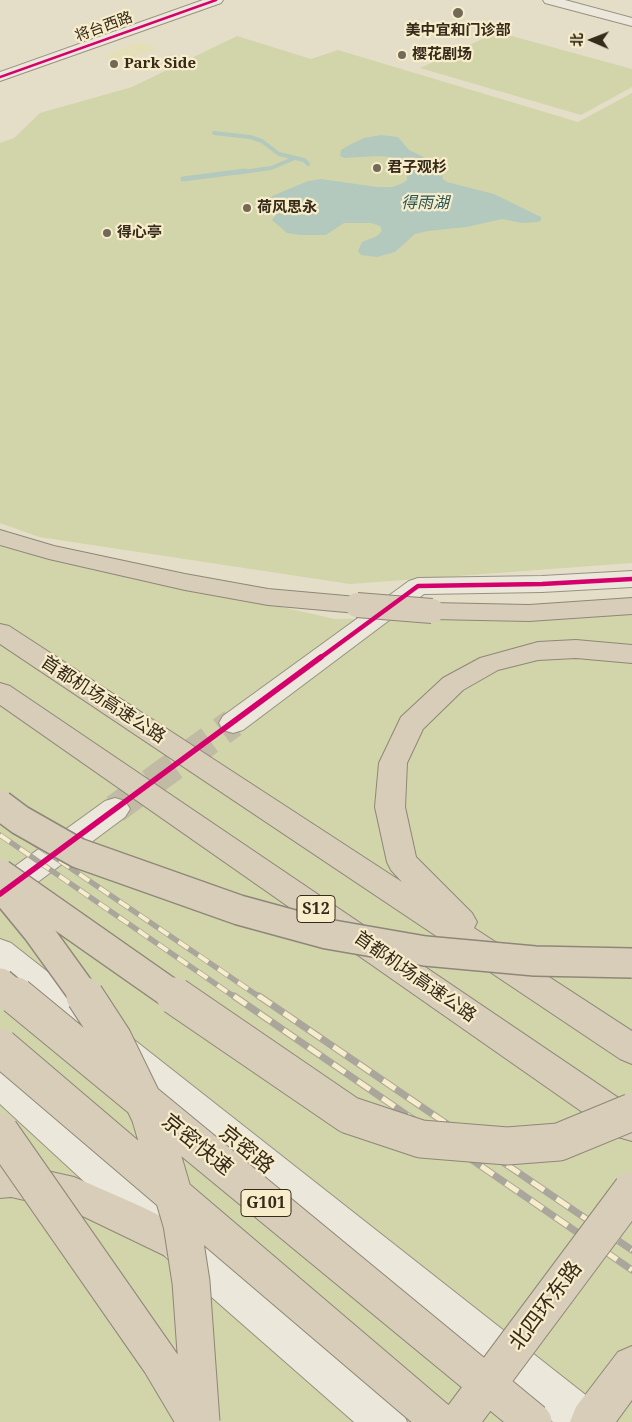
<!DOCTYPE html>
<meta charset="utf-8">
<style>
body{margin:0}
#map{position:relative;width:632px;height:1422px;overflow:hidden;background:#e4dec8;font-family:"Noto Serif","Noto Sans SC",serif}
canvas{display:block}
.north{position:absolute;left:567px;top:15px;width:50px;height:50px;-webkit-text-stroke:4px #f7edcb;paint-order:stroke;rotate:271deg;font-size:14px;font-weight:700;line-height:20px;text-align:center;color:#362a1a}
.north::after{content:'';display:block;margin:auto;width:18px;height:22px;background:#362a1a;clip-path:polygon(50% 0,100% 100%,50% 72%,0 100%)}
</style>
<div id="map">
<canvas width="632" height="1422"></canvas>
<div class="north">北</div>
</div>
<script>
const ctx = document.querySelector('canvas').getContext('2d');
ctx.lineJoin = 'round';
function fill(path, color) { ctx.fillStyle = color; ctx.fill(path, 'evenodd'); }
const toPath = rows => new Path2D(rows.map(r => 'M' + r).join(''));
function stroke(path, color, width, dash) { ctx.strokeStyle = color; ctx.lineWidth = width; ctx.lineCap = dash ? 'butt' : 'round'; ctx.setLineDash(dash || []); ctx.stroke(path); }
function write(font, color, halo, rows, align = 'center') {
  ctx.font = font + ' "Noto Serif","Noto Sans SC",serif'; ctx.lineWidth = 4.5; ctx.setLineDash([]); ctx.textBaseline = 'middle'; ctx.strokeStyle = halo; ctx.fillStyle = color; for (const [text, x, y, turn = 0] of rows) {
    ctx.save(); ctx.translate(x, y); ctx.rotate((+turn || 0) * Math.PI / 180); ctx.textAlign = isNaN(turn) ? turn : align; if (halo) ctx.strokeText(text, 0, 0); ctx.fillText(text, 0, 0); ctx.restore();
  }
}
const farmland = toPath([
 [141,42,159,48,136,56,115,59,105,55]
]);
const green = toPath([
 [497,32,632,69,632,87,581,115,420,68],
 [237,36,311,59,338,50,578,122,632,93,632,563,350,584,39,537,0,523,0,143,14,138,40,113,132,87],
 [0,544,335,619,632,614,632,1422,0,1422]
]);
const water = toPath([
 [381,135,398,137,409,150,430,160,441,168,443,179,447,182,494,194,541,217,541,220,538,222,522,223,502,219,467,227,428,231,415,234,395,252,377,257,361,255,358,251,362,242,377,236,382,231,380,226,371,223,344,223,326,235,300,235,287,233,272,220,276,215,271,199,272,196,308,181,321,179,377,187,392,187,403,183,407,180,407,172,399,162,391,157,378,156,344,158,340,156,341,150,351,144,364,138]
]);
const streamFar1 = toPath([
 [214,133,250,137,262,141,279,154,304,160,308,164],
 [235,173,271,168,295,158]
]);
const stream = toPath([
 [183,179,245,171]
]);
const secondaryTunnel = toPath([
 [115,809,233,723]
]);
const secondary = toPath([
 [203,0,223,0,221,3,0,81,0,72,203,0],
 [543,0,565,0,632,18,632,26,545,3,543,0],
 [632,571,632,587,542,592,424,594,243,730,233,733,223,730,219,723,223,716,409,581,418,578,542,576,632,571],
 [115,798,125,801,130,809,125,817,11,902,0,906,0,877,105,801,115,798],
 [0,939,11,943,601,1407,607,1422,553,1422,0,970,0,939],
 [0,1067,12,1071,193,1232,401,1407,407,1422,354,1422,167,1258,0,1104,0,1067]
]);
const highway = toPath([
 [0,530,54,546,185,574,268,589,357,597,366,599,370,605,366,611,357,613,268,605,185,590,49,559,0,545,0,530],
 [632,598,632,614,529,621,432,619,423,617,419,611,423,605,432,603,529,605,632,598],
 [0,624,9,626,402,882,391,870,387,862,375,807,379,763,401,717,443,678,480,658,538,642,576,640,632,645,632,663,576,658,538,660,498,670,463,690,423,729,407,763,405,807,416,857,472,913,477,922,474,928,632,1031,632,1064,620,1059,0,644,0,624],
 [0,683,10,686,632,1107,632,1141,618,1137,0,705,0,683],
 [11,1163,74,1177,140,1206,193,1232,199,1245,193,1258,180,1263,70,1210,11,1197,0,1198,0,1164,11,1163],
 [632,1346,632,1400,616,1422,570,1422,576,1407,618,1352,632,1346]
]);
const railFar1 = toPath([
 [0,820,261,998],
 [0,835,236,998]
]);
const rail = toPath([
 [234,996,632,1270],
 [259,996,632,1250]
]);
const highwayBridgeFar2 = toPath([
 [357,605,432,611]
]);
const highwayBridgeFar1 = toPath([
 [0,805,20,820,78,853,239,910,327,934,425,951,535,961,632,963],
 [0,874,177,998],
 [0,885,37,930,86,998],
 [0,983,18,998]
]);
const highwayBridge = toPath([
 [16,996,533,1422],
 [85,996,113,1039,150,1115,182,1224,191,1282,201,1422],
 [175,996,349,1115,421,1139,507,1146,559,1142,632,1112],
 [0,1047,440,1422],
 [0,1132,161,1363,196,1422],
 [459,1422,632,1190]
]);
const cyclewayFar2 = toPath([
 [0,77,216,0]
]);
const cyclewayFar1 = toPath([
 [320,658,418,586,542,584,632,579]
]);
const cycleway = toPath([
 [0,894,321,657]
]);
const markers = [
 [458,13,6,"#736957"],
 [402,55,5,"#736957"],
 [114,64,5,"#736957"],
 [377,168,5,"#736957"],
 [247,208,5,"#736957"],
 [107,233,5,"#736957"]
];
const farStreetnames = [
 ["将台西路",104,27,-20]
];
const farPoinames = [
 ["美中宜和门诊部",458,31,"center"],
 ["樱花剧场",412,55],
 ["Park Side",124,64],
 ["君子观杉",387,168],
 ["荷风思永",257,208],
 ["得心亭",117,233]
];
const farWaternames = [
 ["得雨湖",425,203]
];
const shields = [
 [316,909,38],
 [266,1203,50]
];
const shieldNames = [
 ["S12",316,909],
 ["G101",266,1203]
];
const streetNames = [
 ["首都机场高速公路",103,700,33],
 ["首都机场高速公路",415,977,35]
];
const nearStreetnames = [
 ["京密快速",197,1145,39],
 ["京密路",246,1150,39],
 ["北四环东路",546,1306,-53]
];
fill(farmland, '#e5dfb7');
fill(green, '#d1d5a9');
fill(water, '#b4c9be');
stroke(streamFar1, '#b4c9be', 4);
stroke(stream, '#b4c9be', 5);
stroke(secondaryTunnel, '#c1baa5', 29, [29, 15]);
stroke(secondary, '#989182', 2);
stroke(highway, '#8e8779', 2);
fill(secondary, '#ebe7da');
fill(highway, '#d7cdb8');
stroke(railFar1, '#aaa69b', 5.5);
stroke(rail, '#aaa69b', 7);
stroke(railFar1, '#f7edcb', 4, [12]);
stroke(rail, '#f7edcb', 5, [15]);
stroke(highwayBridgeFar2, '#8e8779', 26, []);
stroke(highwayBridgeFar1, '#8e8779', 32, []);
stroke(highwayBridge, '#8e8779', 39, []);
stroke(highwayBridgeFar2, '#d7cdb8', 24);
stroke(highwayBridgeFar1, '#d7cdb8', 29);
stroke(highwayBridge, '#d7cdb8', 37);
stroke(cyclewayFar2, '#d6006c', 2.5);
stroke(cyclewayFar1, '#d6006c', 4.5);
stroke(cycleway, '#d6006c', 5.5);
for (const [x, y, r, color] of markers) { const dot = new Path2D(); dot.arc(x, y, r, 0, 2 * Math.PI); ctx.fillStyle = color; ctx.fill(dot); stroke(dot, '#f7edcb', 2); }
write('15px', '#362a1a', '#f7edcb', farStreetnames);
write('bold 15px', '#362a1a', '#f7edcb', farPoinames, 'left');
write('italic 16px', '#295757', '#f7edcb', farWaternames);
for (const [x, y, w] of shields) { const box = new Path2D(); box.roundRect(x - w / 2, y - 13.5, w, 27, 4); ctx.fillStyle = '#f7edcb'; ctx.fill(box); stroke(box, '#362a1a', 1); }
write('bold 16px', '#362a1a', null, shieldNames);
write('18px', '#362a1a', '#f7edcb', streetNames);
write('21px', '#362a1a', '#f7edcb', nearStreetnames);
</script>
